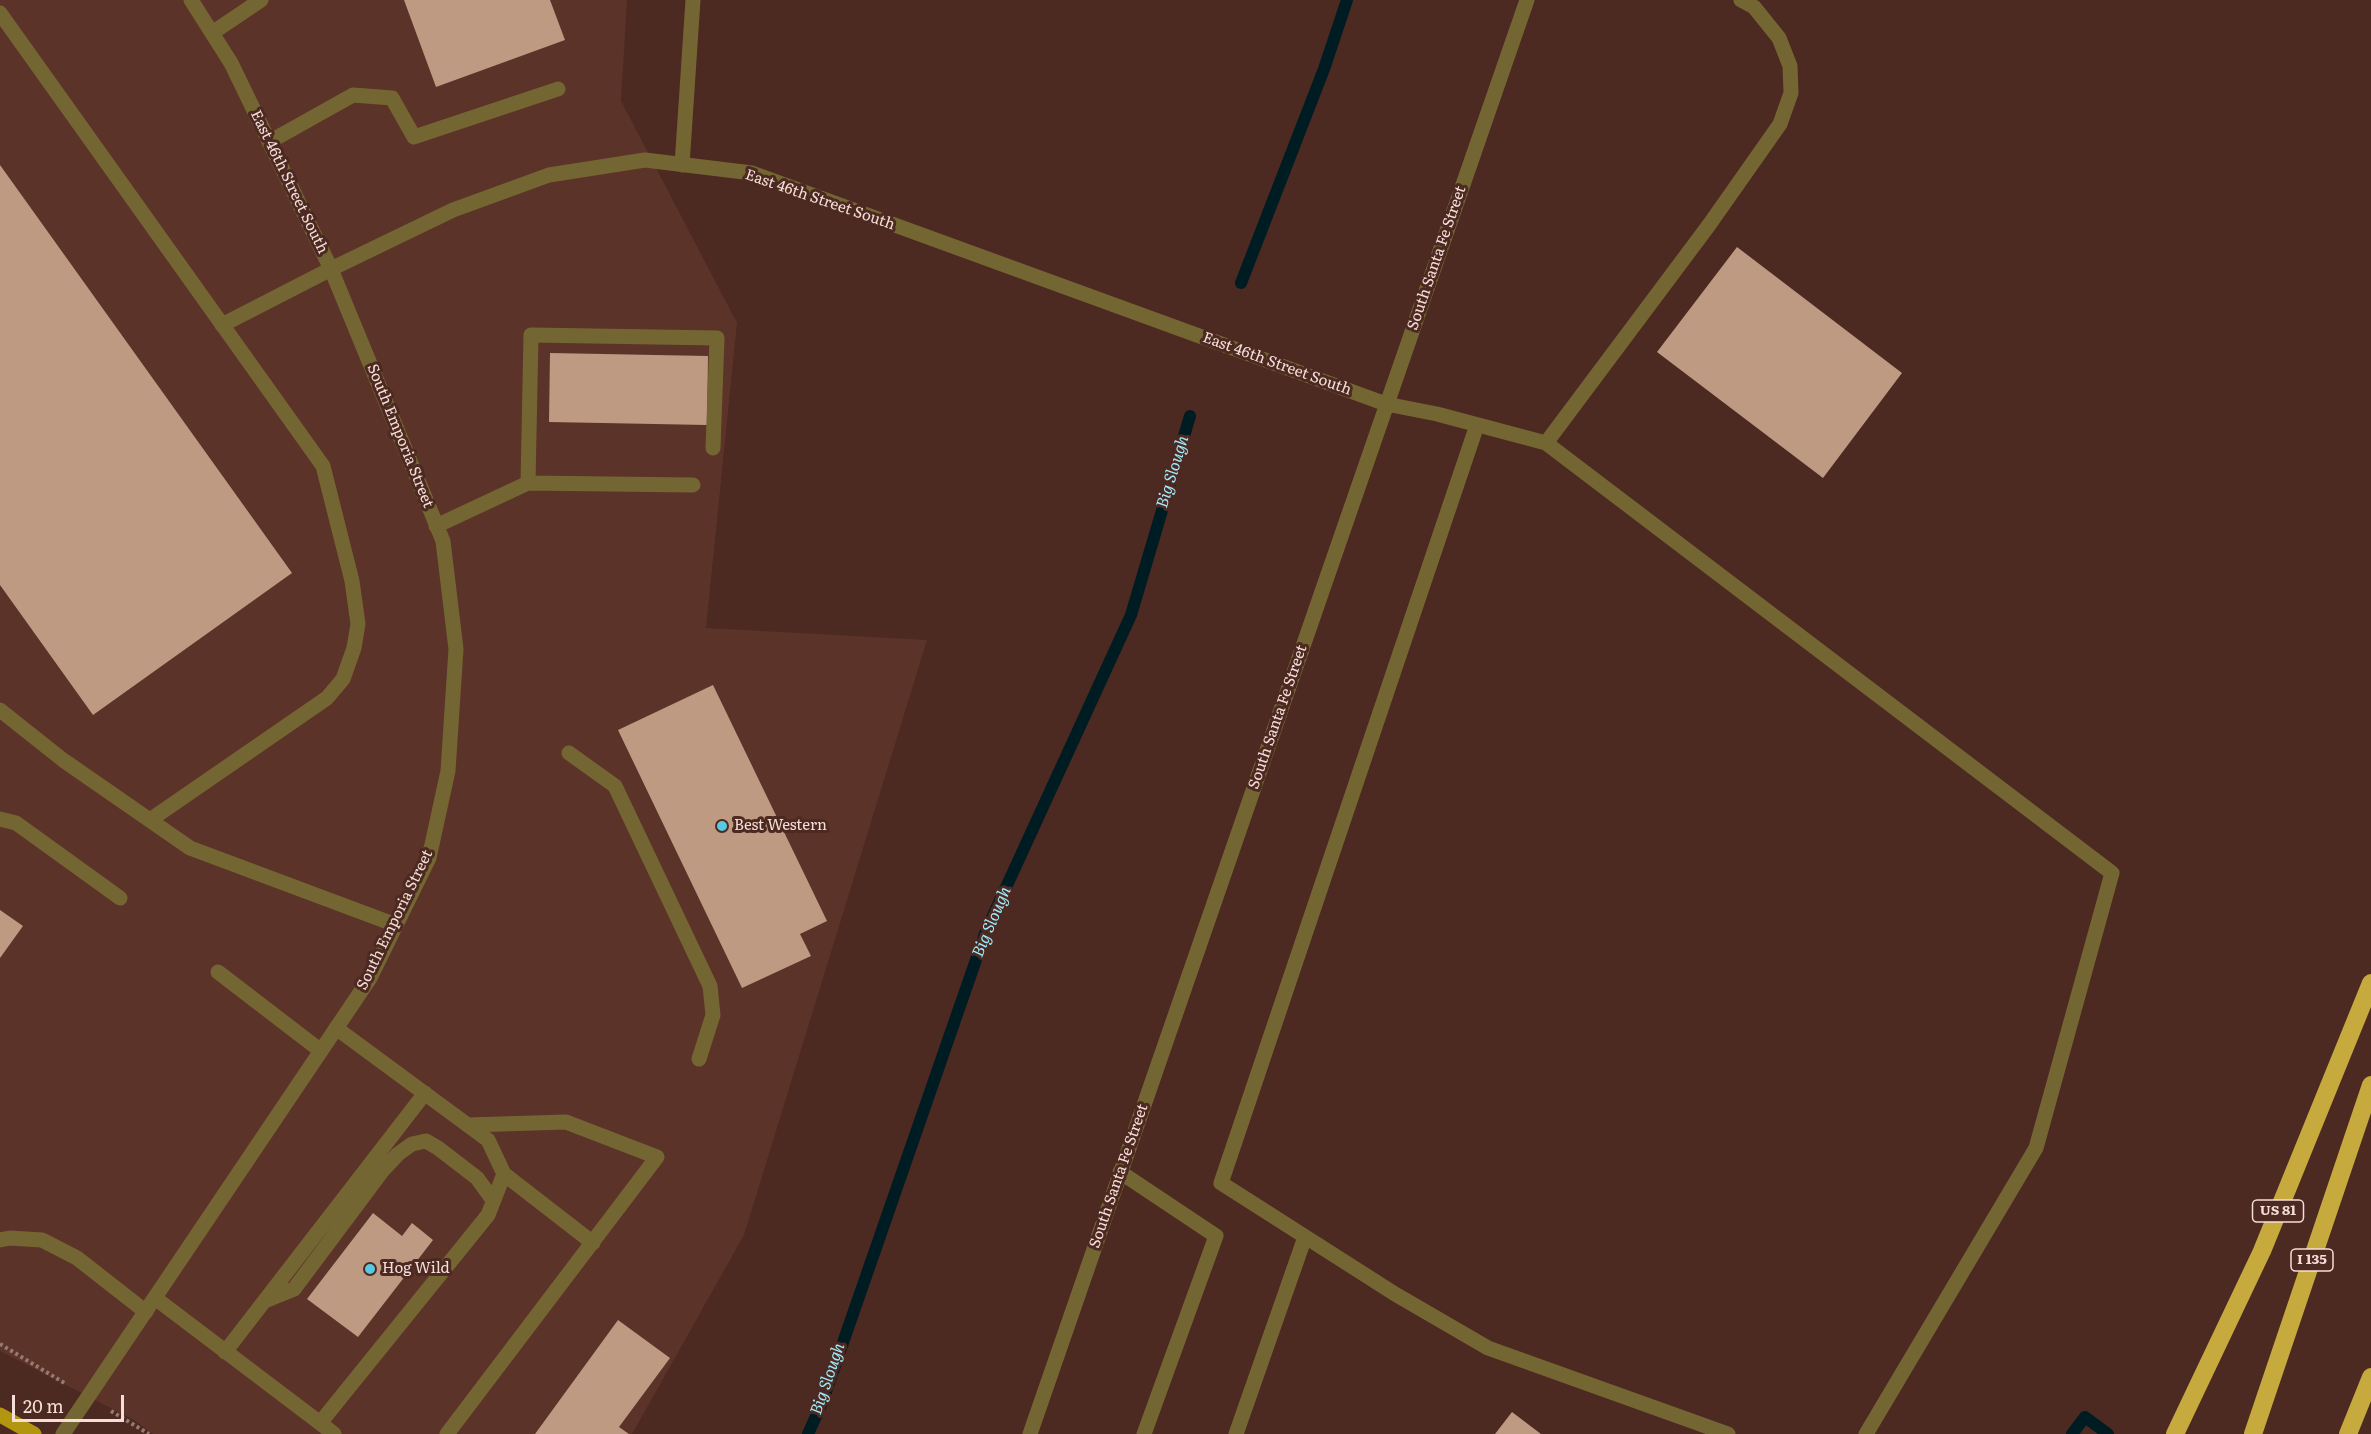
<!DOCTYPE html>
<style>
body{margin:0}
#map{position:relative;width:2371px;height:1434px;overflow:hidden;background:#4c2921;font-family:Literata,serif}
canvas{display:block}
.scale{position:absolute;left:12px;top:1395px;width:112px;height:27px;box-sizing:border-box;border:3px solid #f6ded8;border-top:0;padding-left:8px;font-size:18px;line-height:21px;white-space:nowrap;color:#f6ded8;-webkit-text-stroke:4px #4c2921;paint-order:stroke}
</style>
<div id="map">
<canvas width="2371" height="1434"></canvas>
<div class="scale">20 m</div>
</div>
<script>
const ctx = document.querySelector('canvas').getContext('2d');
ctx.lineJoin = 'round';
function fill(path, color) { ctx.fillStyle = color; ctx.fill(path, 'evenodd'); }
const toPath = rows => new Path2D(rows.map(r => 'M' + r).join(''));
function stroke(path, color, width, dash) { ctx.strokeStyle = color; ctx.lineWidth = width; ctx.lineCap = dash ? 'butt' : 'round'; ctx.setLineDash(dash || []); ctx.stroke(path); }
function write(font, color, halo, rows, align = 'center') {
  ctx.font = font + ' Literata,serif'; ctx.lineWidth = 6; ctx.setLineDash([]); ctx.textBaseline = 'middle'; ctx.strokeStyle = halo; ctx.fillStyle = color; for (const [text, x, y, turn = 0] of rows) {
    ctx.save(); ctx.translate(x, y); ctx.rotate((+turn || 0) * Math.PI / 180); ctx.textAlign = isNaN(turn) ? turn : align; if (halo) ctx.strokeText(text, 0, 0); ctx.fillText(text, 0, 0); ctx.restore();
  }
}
const built = toPath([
 [0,0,627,0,621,101,737,323,706,628,927,640,744,1235,632,1434,153,1434,134,1420,0,1351]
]);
const stream = toPath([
 [1241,283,1324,69,1347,0],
 [808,1434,822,1403,986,931,1131,615,1190,416],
 [2072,1434,2085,1417,2108,1434]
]);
const building = toPath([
 [404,0,550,0,565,40,436,87],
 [0,165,292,573,93,715,0,585],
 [1737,247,1902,373,1823,478,1657,352],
 [550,353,708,356,707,425,549,422],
 [713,685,827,921,800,934,811,956,742,988,618,730],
 [0,910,23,926,0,958],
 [373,1213,402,1236,412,1223,433,1240,358,1337,307,1299],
 [618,1320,670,1358,619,1427,629,1434,535,1434],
 [1512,1412,1541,1434,1495,1434]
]);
const path = toPath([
 [0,1344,66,1384],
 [111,1411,149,1434]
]);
const service = toPath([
 [0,13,323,466,352,581,358,624,354,648,343,679,327,698,150,820],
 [212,33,261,0],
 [269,142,353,95,392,98,414,137,558,89],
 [222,325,331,269],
 [1386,404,1437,414,1546,443,1709,225,1780,124,1791,93,1790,66,1779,38,1754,7,1741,0],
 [1477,425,1221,1183,1395,1294,1488,1348,1728,1434],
 [1546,443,2112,873,2036,1148,1866,1434],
 [528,483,531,335,717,338,713,448],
 [436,526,528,483,693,485],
 [0,710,63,760,190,848,396,925],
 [569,753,615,786,710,986,713,1015,699,1059],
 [0,819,16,823,120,898],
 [218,972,321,1051],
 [1120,1172,1216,1236,1144,1434],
 [504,1174,593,1243],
 [155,1298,320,1423,488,1215,504,1174,488,1140,336,1028],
 [267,1300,294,1289,383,1170,398,1154,412,1144,426,1141,438,1148,477,1178,493,1200],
 [225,1352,425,1093],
 [320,1423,334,1434],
 [447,1434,657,1157,566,1122,468,1125],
 [1236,1434,1305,1237]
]);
const minor = toPath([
 [682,165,693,0],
 [331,269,453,210,549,175,645,160,752,173,1386,404],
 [0,1240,10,1238,42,1240,77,1258,146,1312],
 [63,1434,370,978,429,858,448,771,456,649,443,541,331,269,231,63,191,0],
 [1030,1434,1527,0]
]);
const primary = toPath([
 [0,1415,34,1434]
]);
const motorway = toPath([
 [2175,1434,2262,1251,2371,983],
 [2253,1434,2371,1085],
 [2348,1434,2371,1377]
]);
const markers = [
 [722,826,6,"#57c9e2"],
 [370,1269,6,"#57c9e2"]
];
const shields = [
 [2278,1211,51],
 [2312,1260,42]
];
const shieldNames = [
 ["US 81",2278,1211],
 ["I 135",2312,1260]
];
const streetNames = [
 ["East 46th Street South",289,182,64],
 ["East 46th Street South",820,200,19],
 ["South Santa Fe Street",1437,258,-71],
 ["East 46th Street South",1277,364,20],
 ["South Emporia Street",400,436,68],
 ["South Santa Fe Street",1278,717,-71],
 ["South Emporia Street",395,920,-64],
 ["South Santa Fe Street",1119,1176,-71]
];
const poiNames = [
 ["Best Western",734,826],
 ["Hog Wild",382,1269]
];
const waterNames = [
 ["Big Slough",1173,472,-73],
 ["Big Slough",992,922,-67],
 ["Big Slough",828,1379,-71]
];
fill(built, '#5c3329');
stroke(stream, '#001c23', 12);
fill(building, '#be9a82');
stroke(path, '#987a73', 4, [3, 3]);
stroke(service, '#746633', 15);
stroke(minor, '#746633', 15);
stroke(primary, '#b3960f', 15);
stroke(motorway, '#c6aa3e', 18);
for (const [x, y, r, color] of markers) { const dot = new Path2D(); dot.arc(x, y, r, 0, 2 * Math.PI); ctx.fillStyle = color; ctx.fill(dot); stroke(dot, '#4c2921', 2); }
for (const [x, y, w] of shields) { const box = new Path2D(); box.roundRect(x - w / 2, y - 11, w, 22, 4.5); ctx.fillStyle = '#4c2921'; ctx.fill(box); stroke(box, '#f6ded8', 1.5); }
write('bold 14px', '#f6ded8', null, shieldNames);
write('15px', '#f6ded8', '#4c2921', streetNames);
write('15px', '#f6ded8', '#4c2921', poiNames, 'left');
write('italic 16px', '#a0ecfe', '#4c2921', waterNames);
</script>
